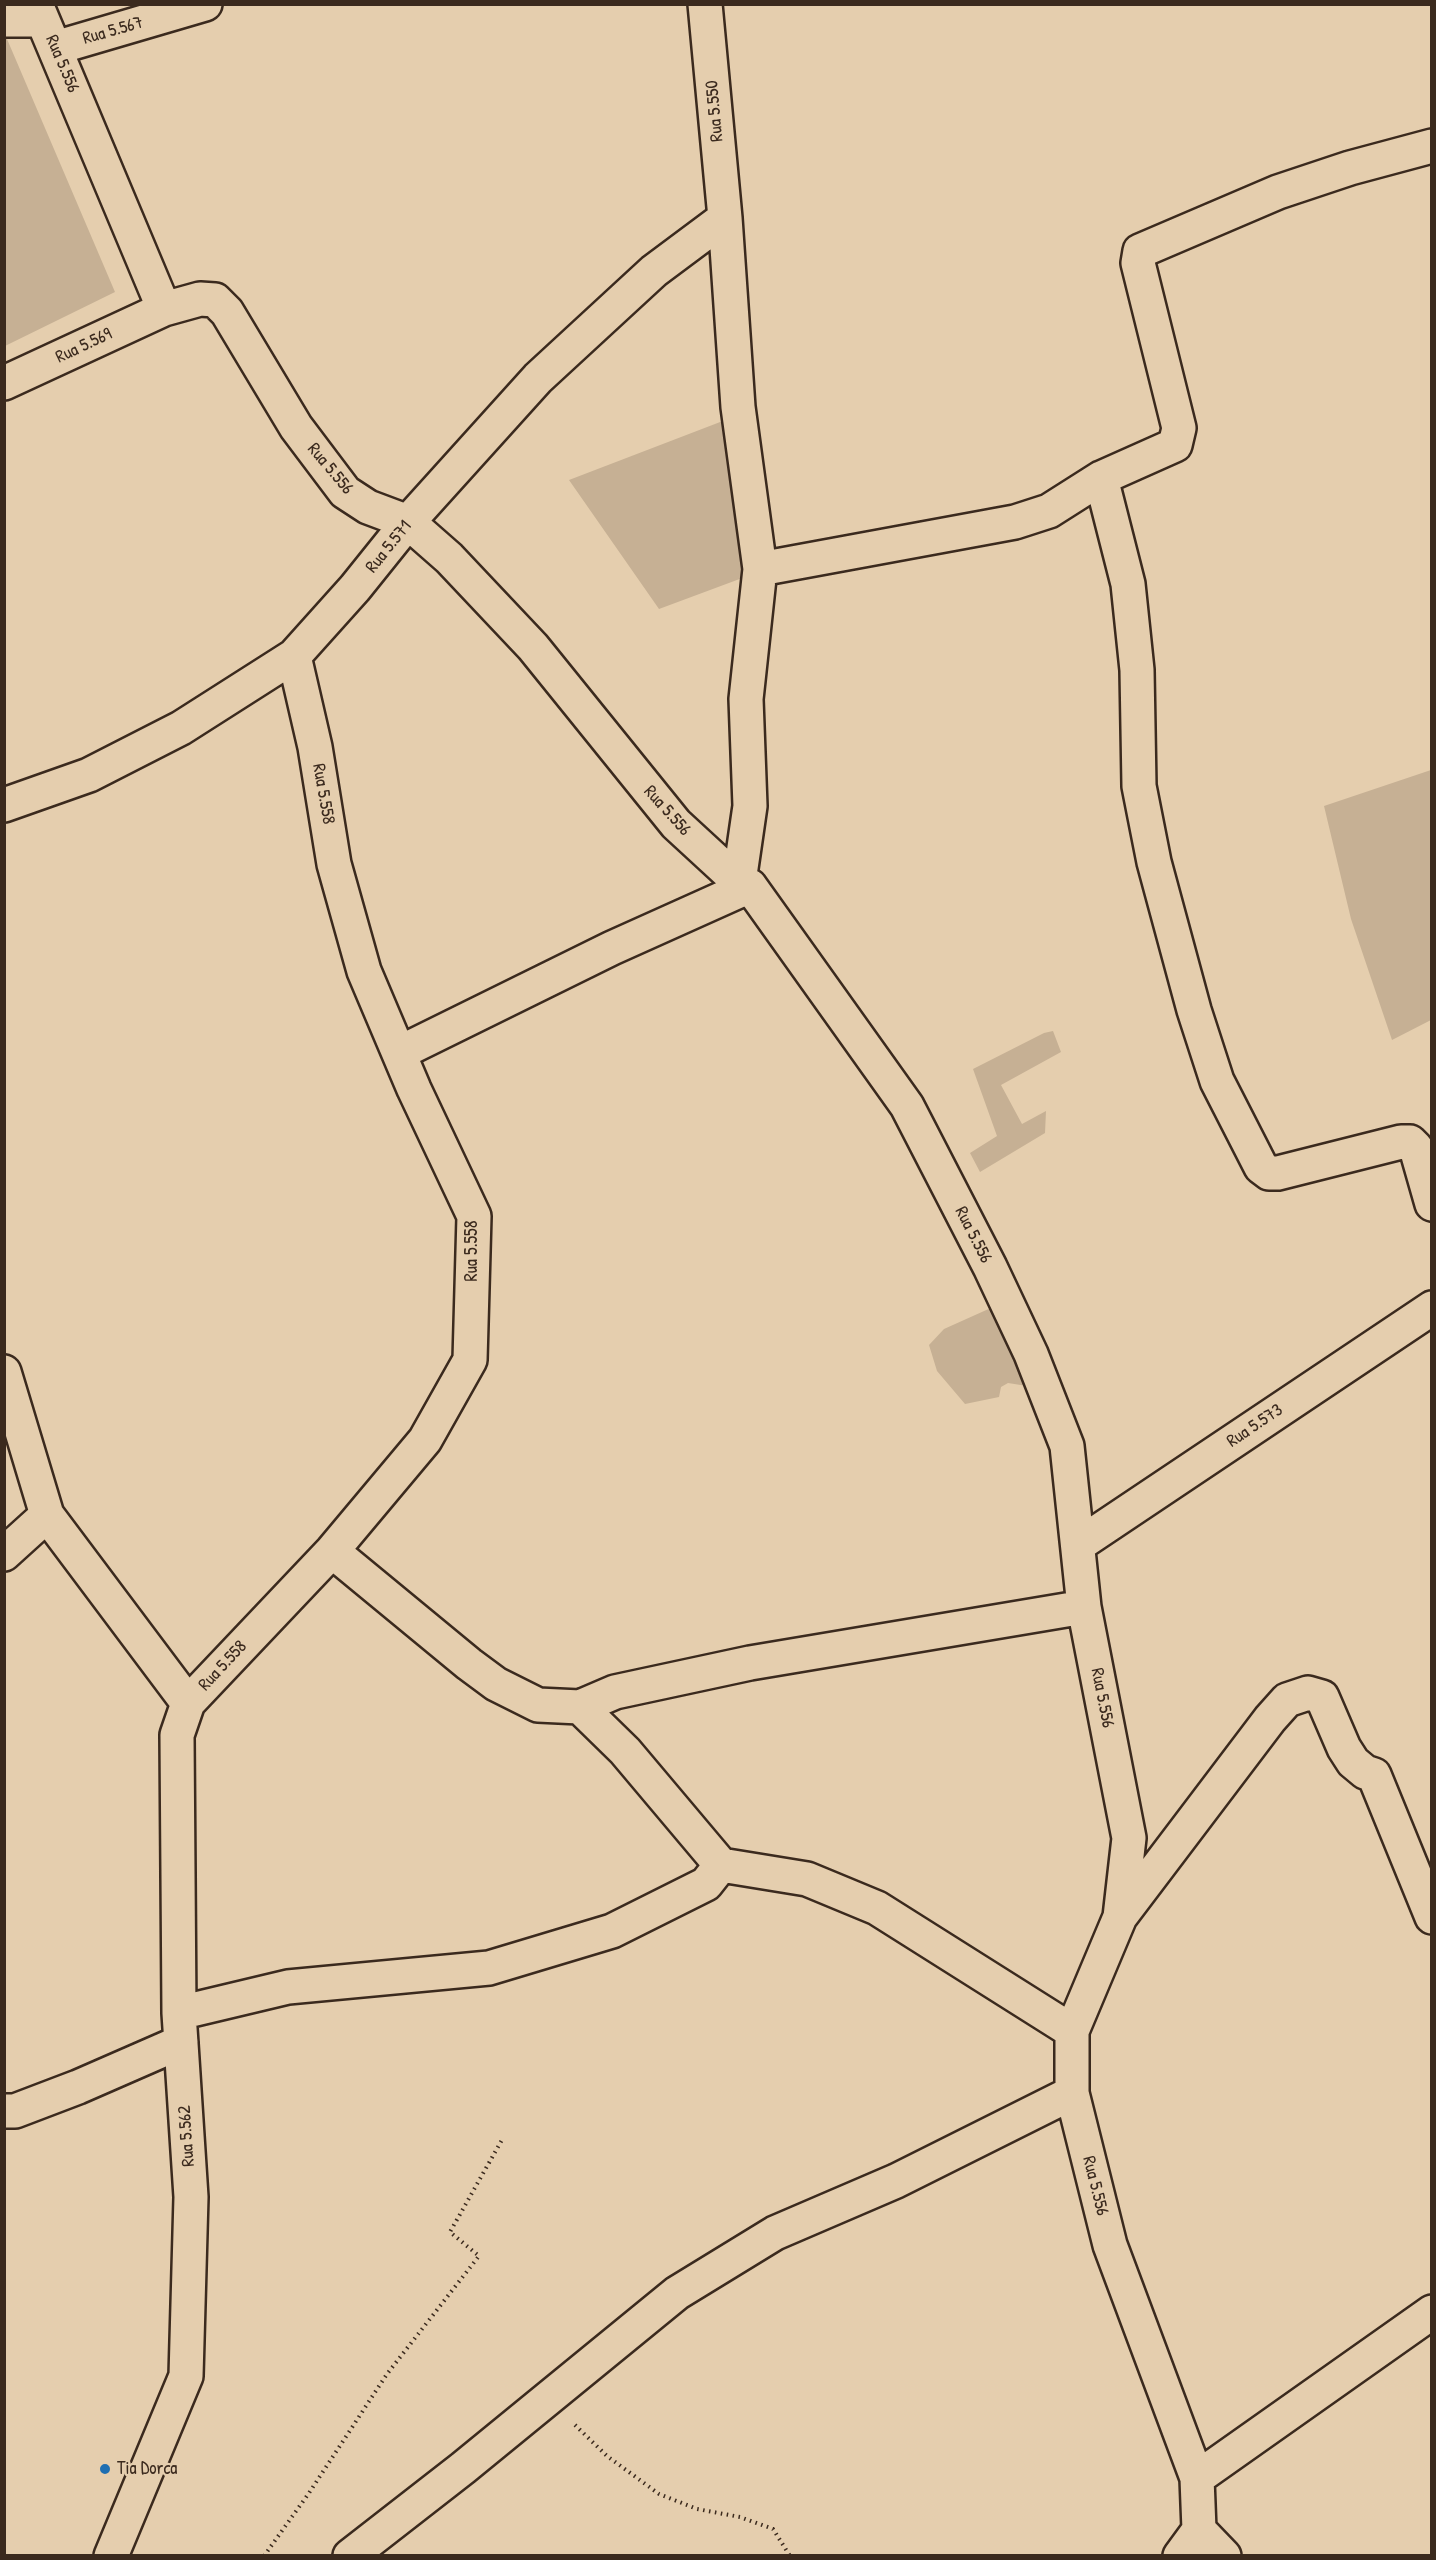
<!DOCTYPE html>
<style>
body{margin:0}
#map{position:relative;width:1436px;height:2560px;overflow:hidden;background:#e5ceae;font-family:"Patrick Hand",sans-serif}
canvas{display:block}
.frame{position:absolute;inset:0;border:6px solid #3b2a1e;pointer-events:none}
</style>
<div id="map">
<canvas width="1436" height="2560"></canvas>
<div class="frame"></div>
</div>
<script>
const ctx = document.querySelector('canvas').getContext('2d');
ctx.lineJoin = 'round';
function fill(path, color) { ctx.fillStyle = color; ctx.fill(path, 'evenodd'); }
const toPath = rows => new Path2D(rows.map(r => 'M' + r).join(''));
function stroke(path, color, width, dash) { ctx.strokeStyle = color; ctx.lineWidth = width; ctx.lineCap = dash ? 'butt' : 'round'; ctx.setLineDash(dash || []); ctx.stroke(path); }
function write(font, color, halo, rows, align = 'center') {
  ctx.font = font + ' "Patrick Hand",sans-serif'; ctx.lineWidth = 4.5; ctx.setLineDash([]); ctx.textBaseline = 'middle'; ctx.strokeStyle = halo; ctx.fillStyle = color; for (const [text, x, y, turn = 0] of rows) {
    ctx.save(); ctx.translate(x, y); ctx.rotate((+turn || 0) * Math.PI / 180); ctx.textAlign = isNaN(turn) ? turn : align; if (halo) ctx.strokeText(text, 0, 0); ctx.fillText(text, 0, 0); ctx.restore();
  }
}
const green = toPath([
 [4,32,115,292,5,346,4,346],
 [728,419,745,577,659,609,569,480],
 [1431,770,1431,1020,1392,1040,1351,919,1324,806],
 [1053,1031,1061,1052,1001,1085,1022,1124,1046,1111,1045,1133,980,1172,970,1153,997,1136,973,1069,1044,1033],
 [993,1307,1027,1386,1008,1383,1001,1387,999,1397,965,1404,937,1371,929,1345,944,1329]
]);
const path = toPath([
 [575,2425,607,2456,659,2494,697,2509,740,2517,773,2529,790,2556],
 [264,2556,309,2493,387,2374,479,2256,450,2232,503,2138]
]);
const minor = toPath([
 [36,4,164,309],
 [705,4,725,218,738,407,760,569,746,699,750,806,739,882],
 [4,20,42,20],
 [55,48,205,4],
 [4,383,164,309,200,299,215,300,227,312,296,427,345,492,368,507,408,522,449,558,533,647,676,824,739,882,750,886],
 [1101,478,1128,584,1137,670,1139,786,1154,862,1194,1010,1217,1081,1261,1167,1269,1173,1278,1173,1401,1142,1410,1142,1416,1148,1432,1204],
 [760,569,1015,522,1049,511,1101,478,1175,445,1179,428,1138,263,1140,251,1278,192,1350,168,1432,146],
 [4,805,89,775,181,728,294,656,355,588,408,522,538,378,654,271,725,218],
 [750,886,907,1106,990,1267,1031,1354,1067,1446,1084,1607,1129,1838,1120,1917,1072,2031,1072,2093,1110,2245,1197,2478,1199,2530,1224,2556],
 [399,1053,612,948,750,886],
 [4,1372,47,1515,188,1703],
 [1078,1545,1432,1308],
 [332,1551,469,1664,496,1684,538,1705,580,1707,615,1692,750,1663,1084,1607],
 [4,1554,47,1515],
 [580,1707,625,1751,721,1865,807,1879,877,1908,1072,2031],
 [1120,1917,1270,1719,1287,1700,1308,1693,1322,1697,1344,1748,1353,1762,1365,1772,1374,1775,1432,1917],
 [179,2013,288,1987,489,1968,612,1931,706,1884,721,1865],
 [4,2111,15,2111,78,2087,181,2042],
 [1197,2478,1432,2312],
 [111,2556,186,2376,191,2197,179,2013,177,1735,188,1703,332,1551,425,1440,470,1360,474,1216,414,1089,364,971,334,864,315,747,294,656],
 [350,2556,463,2468,677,2293,775,2233,896,2181,1072,2093],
 [1180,2556,1199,2530]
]);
const markers = [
 [105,2469,6,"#1f6fb2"]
];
const streetNames = [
 ["Rua 5.567",113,31,-16],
 ["Rua 5.556",62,64,67],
 ["Rua 5.550",715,111,-95],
 ["Rua 5.569",84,346,-25],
 ["Rua 5.556",330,469,50],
 ["Rua 5.571",389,547,-51],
 ["Rua 5.558",323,794,80],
 ["Rua 5.556",667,811,48],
 ["Rua 5.556",973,1235,63],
 ["Rua 5.558",472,1251,-90],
 ["Rua 5.573",1255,1426,-34],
 ["Rua 5.558",223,1666,-47],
 ["Rua 5.556",1102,1698,79],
 ["Rua 5.562",187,2136,-94],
 ["Rua 5.556",1095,2186,76]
];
const poiNames = [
 ["Tia Dorca",117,2469]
];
fill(green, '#c6b094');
stroke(minor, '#3b2a1e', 38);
stroke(path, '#3b2a1e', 4, [1.5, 4.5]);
stroke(minor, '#e5ceae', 33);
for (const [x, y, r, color] of markers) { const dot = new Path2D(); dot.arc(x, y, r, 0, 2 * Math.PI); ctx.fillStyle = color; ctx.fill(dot); stroke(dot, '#e5ceae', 2); }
write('18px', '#3b2a1e', '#e5ceae', streetNames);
write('18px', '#3b2a1e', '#e5ceae', poiNames, 'left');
</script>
